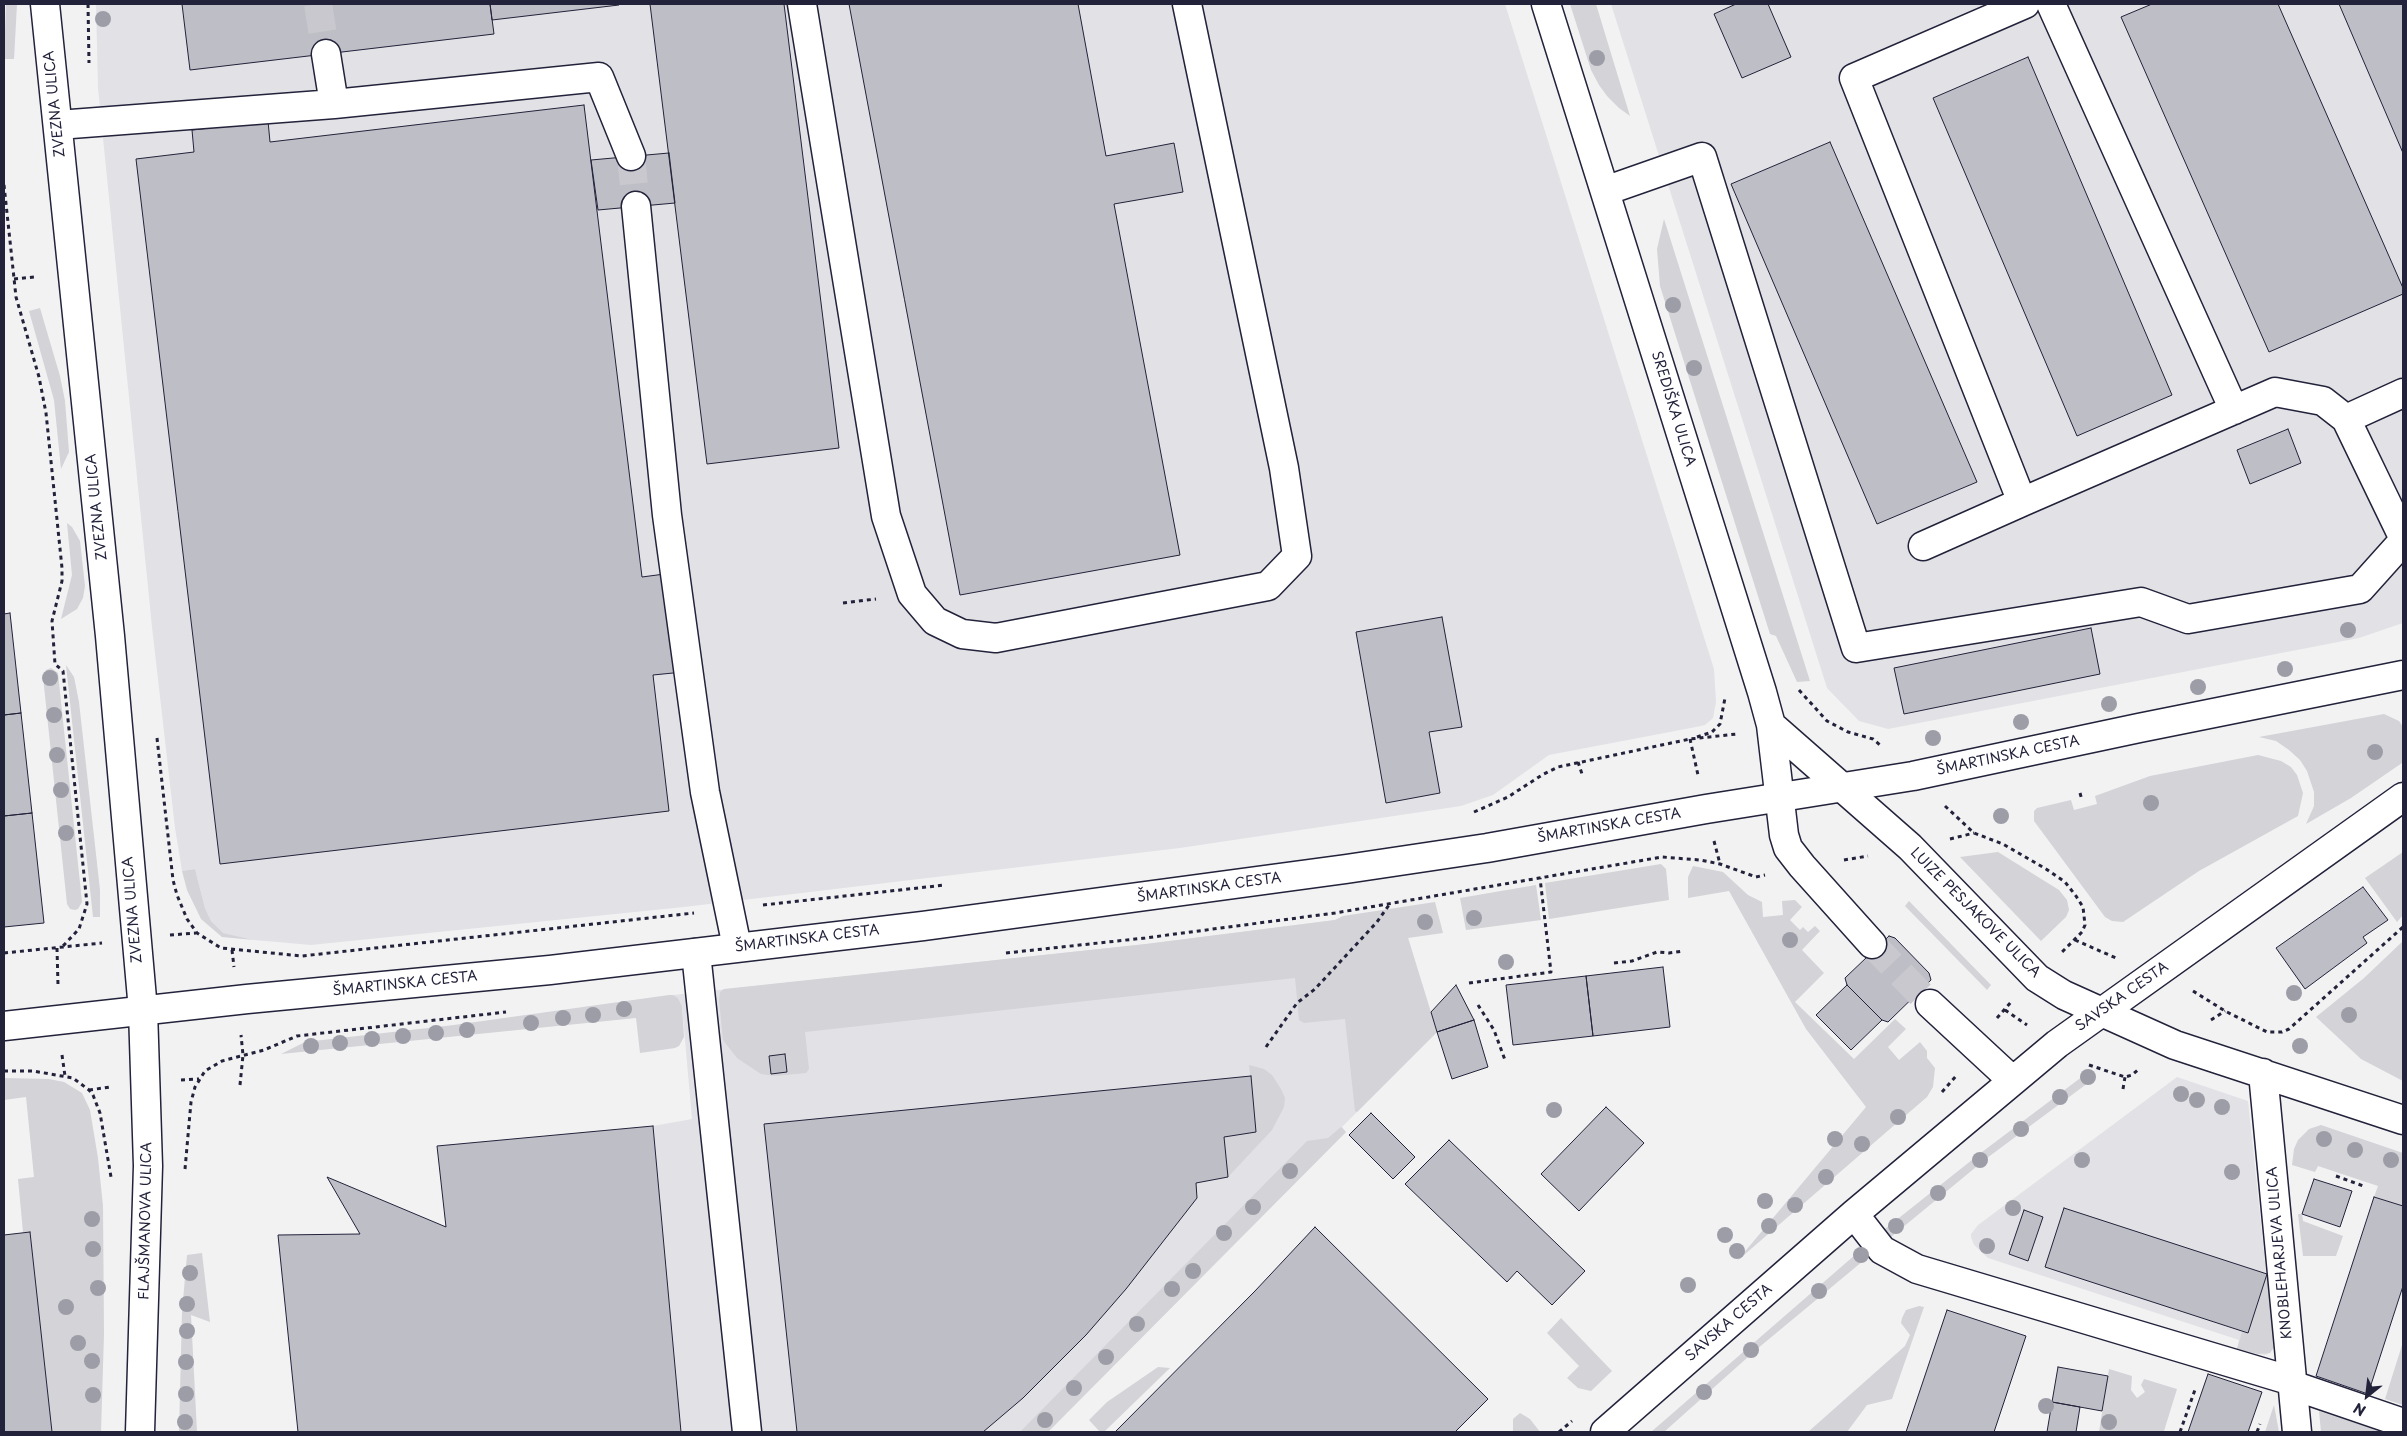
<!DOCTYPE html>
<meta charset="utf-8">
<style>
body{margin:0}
#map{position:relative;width:2407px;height:1436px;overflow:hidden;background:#f2f2f3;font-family:"Playpen Sans",sans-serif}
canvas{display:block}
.frame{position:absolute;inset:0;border:5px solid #22223b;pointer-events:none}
.north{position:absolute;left:2342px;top:1371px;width:50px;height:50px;-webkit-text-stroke:4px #fff;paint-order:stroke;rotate:209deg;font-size:14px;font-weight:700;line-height:20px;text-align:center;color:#22223b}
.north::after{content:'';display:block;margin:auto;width:18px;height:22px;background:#22223b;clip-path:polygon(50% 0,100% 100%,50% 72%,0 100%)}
</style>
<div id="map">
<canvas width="2407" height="1436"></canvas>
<div class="frame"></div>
<div class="north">N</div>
</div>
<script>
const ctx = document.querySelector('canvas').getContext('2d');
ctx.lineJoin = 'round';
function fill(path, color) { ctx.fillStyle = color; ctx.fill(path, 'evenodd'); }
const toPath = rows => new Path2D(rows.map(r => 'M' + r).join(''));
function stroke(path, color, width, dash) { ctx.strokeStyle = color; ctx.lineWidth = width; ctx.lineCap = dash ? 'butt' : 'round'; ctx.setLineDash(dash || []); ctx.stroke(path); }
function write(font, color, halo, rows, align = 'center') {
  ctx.font = font + ' "Playpen Sans",sans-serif'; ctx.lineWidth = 5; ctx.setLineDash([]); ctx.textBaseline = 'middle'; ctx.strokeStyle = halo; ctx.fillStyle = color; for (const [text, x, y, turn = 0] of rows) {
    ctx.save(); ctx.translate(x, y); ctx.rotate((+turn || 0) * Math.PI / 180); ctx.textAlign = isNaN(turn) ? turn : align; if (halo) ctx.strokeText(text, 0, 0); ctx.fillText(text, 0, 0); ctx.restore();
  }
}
const built = toPath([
 [96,4,1505,4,1714,669,1716,702,1713,718,1705,725,1696,727,1549,755,1493,795,1461,806,1180,848,684,907,311,945,254,940,222,933,211,921,205,908,195,869,182,871,175,828,152,627,98,88],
 [1611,4,2403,4,2403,623,2359,638,1888,729,1859,721,1827,688],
 [1399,908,1437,1032,1342,1127,1346,1132,1048,1432,681,1432,653,1126,692,1119,682,1006,678,998,673,995,1146,944,1335,920],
 [2177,1077,2248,1101,2274,1347,2270,1353,2265,1355,2237,1349,2239,1340,1988,1258,1974,1245,1971,1237,1971,1234,1978,1225]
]);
const green = toPath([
 [6,4,17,4,14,59,4,59],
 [1570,4,1596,4,1630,116,1619,108,1607,96,1599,85,1591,70],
 [1664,219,1810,681,1797,682,1776,636,1770,634,1660,286,1657,249],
 [40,308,60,376,65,401,69,452,61,469,54,400,29,311],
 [67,523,72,527,80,541,85,586,83,598,77,609,61,619,72,575],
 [66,665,74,677,79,702,100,890,100,917,93,917],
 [51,668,58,673,82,902,78,909,75,910,70,909,67,904,43,677,46,670],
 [2384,714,2399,721,2403,727,2402,763,2351,798,2306,824,2314,806,2314,792,2307,771,2300,760,2289,750,2276,741,2259,737],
 [2258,755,2281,761,2291,767,2297,775,2303,793,2298,816,2199,871,2123,922,2112,921,2105,917,2034,821,2034,811,2037,808,2071,800,2074,810,2097,804,2095,796,2150,776],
 [1998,852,2059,890,2067,900,2069,910,2066,917,2041,941,1960,857],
 [2403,852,2403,915,2397,922,2365,878],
 [1661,864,1666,869,1669,900,1549,919,1545,883],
 [1693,866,1723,872,1748,895,1762,902,1763,917,1783,915,1782,901,1795,900,1802,907,1790,920,1800,930,1803,927,1808,932,1815,926,1820,931,1802,950,1824,973,1795,1002,1854,1059,1895,1019,1906,1029,1888,1047,1899,1060,1920,1042,1927,1051,1927,1058,1935,1068,1933,1087,1927,1097,1737,1261,1866,1107,1806,1029,1729,891,1688,898,1688,877],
 [195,869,205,908,211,921,223,933,254,940,222,937,201,919,187,890,182,871],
 [1536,885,1541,920,1466,930,1460,898],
 [1909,901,1991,985,1987,990,1905,906],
 [1435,902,1443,933,1408,938,1437,1032,1357,1112,1355,1111,1345,1019,1304,1023,1299,1020,1295,978,805,1032,809,1069,806,1073,775,1076,761,1074,737,1058,723,1040,719,1000,720,992,724,989,1146,944,1335,920,1343,916],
 [2403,941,2403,1081,2361,1059,2316,1017,2364,978],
 [669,995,673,995,678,998,682,1006,684,1037,679,1046,675,1048,640,1053,636,1018,281,1054,305,1042,454,1025],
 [1249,1065,1264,1069,1272,1075,1281,1089,1285,1098,1284,1107,1272,1130,1228,1177,1224,1137,1256,1132],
 [2091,1070,2096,1077,1987,1158,1891,1237,1885,1229,1982,1152],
 [4,1078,49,1079,64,1082,82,1093,90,1110,98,1158,103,1206,104,1334,101,1432,52,1432,30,1233,23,1232,18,1179,34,1177,26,1097,4,1100],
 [2321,1125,2403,1153,2403,1206,2374,1197,2378,1186,2318,1166,2315,1172,2292,1165,2294,1149,2298,1140,2309,1129],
 [1341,1127,1346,1132,1048,1432,1020,1432,1307,1141,1328,1138],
 [2298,1214,2302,1214,2303,1221,2343,1236,2336,1256,2303,1256],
 [1863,1248,1869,1256,1757,1349,1664,1432,1651,1432],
 [202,1253,210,1322,191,1315,197,1432,179,1432,182,1312,187,1255],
 [2267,1274,2274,1347,2270,1353,2258,1354,2237,1349,2242,1332,2248,1333],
 [1919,1306,1924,1307,1892,1399,1867,1405,1847,1432,1808,1432,1905,1346,1910,1335,1901,1323,1902,1318,1906,1310],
 [1561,1318,1612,1371,1591,1391,1578,1388,1567,1378,1579,1366,1547,1333],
 [2403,1342,2403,1405,2385,1399],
 [1158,1367,1170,1368,1104,1432,1100,1432,1089,1420,1107,1402],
 [2109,1369,2132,1376,2131,1390,2137,1398,2145,1392,2141,1385,2144,1379,2177,1389,2164,1431,2166,1432,2099,1432],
 [2274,1405,2279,1432,2265,1432],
 [2319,1411,2382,1432,2321,1432],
 [1520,1413,1530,1419,1540,1432,1513,1432,1513,1419]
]);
const building = toPath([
 [182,4,490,4,494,34,190,70,182,4],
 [490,4,619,4,619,5,492,20,490,4],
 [650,4,784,4,839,448,707,464,650,4],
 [849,4,1078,4,1106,156,1174,143,1183,192,1114,204,1180,555,960,595,849,4],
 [1736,4,1768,4,1791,57,1742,78,1714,14,1736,4],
 [2152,4,2278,4,2403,288,2403,294,2269,352,2121,17,2152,4],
 [2339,4,2403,4,2403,153,2339,4],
 [2028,57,2172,395,2077,436,1933,98,2028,57],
 [584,105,642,577,672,573,683,672,653,675,669,811,220,864,136,159,194,152,192,130,268,121,270,142,584,105],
 [1830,142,1977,482,1877,524,1731,184,1830,142],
 [669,153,675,203,598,210,591,160,669,153],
 [2288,429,2301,463,2250,484,2237,450,2288,429],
 [10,613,21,713,4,715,4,614,10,613],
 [1442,617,1462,727,1429,732,1440,793,1386,803,1356,632,1442,617],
 [2091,628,2100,674,1904,714,1894,668,2091,628],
 [21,713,32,813,4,816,4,715,21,713],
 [32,813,44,923,4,927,4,816,32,813],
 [2363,887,2388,920,2363,937,2367,943,2305,989,2276,948,2363,887],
 [1889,936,1895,938,1929,973,1931,980,1888,1022,1882,1020,1847,985,1845,978,1889,936],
 [1663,967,1670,1027,1593,1036,1586,976,1663,967],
 [1586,976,1593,1036,1513,1045,1506,985,1586,976],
 [1456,985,1474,1020,1437,1032,1431,1012,1456,985],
 [1847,985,1882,1020,1851,1050,1816,1015,1847,985],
 [1474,1020,1488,1067,1452,1079,1437,1032,1474,1020],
 [785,1054,787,1072,771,1074,769,1056,785,1054],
 [1251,1076,1256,1132,1224,1137,1228,1177,1196,1183,1197,1198,1126,1289,1086,1335,1023,1398,983,1432,797,1432,764,1124,1251,1076],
 [1606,1107,1644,1143,1579,1211,1541,1174,1606,1107],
 [1371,1113,1415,1157,1393,1179,1349,1135,1371,1113],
 [653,1126,681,1432,298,1432,278,1235,360,1234,327,1177,446,1227,437,1146,653,1126],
 [1449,1140,1585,1271,1552,1305,1517,1271,1507,1282,1405,1184,1449,1140],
 [2314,1179,2352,1191,2340,1227,2302,1214,2314,1179],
 [2374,1197,2403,1206,2403,1286,2368,1394,2316,1376,2374,1197],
 [2064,1208,2267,1274,2248,1333,2045,1267,2064,1208],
 [2024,1210,2043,1217,2028,1261,2009,1254,2024,1210],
 [1315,1227,1488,1399,1455,1432,1115,1432,1255,1291,1315,1227],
 [30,1232,52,1432,4,1432,4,1235,30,1232],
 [1947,1310,2026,1336,1994,1432,1906,1432,1947,1310],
 [2058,1367,2108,1376,2102,1411,2052,1402,2058,1367],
 [2208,1374,2262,1392,2248,1432,2188,1432,2208,1374],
 [2052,1402,2080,1407,2076,1432,2047,1432,2052,1402]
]);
const minorTunnel = toPath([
 [318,4,326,54],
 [631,156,636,206],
 [1872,944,1930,1004]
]);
const path = toPath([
 [88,4,89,63],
 [4,185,16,297,39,377,46,413,62,568,62,581,52,621,55,664,63,671,87,904,79,929,63,946],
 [14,279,34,277],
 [843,603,876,599],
 [1799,690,1827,721,1848,732,1873,739,1880,745],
 [1697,737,1712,732,1720,724,1725,698],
 [157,738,173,880,177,895,187,919,197,933,221,948,302,956,694,913],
 [1690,739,1698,775],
 [1578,762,1582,774],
 [2080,793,2082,800],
 [1945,806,1974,833,2003,844,2046,869,2065,882,2076,896,2083,907,2085,925,2082,932,2062,952],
 [1474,812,1508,797,1542,775,1558,767,1690,739,1737,734],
 [1950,839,1974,833],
 [1714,841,1720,864],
 [1844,860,1868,856],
 [763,905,945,885],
 [170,935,196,933],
 [2075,940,2116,958],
 [57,948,58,985],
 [232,950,234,967],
 [4,953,102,943],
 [1006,953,1145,938,1335,913,1662,857,1700,860,1720,864,1756,877,1765,875],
 [1614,963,1632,961,1657,952,1669,953,1683,951],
 [1469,983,1551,972,1540,878],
 [2193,991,2225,1011,2267,1032,2282,1032,2289,1029,2403,927],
 [1478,1005,1494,1030,1505,1060],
 [2005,1010,2027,1025],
 [1997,1018,2011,1002],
 [2211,1020,2225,1011],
 [1266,1047,1297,1003,1315,989,1377,922,1389,905],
 [62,1055,65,1076],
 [2089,1065,2125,1077,2132,1075,2140,1068],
 [4,1071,33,1071,73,1078,89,1090,93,1095,100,1113,111,1177],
 [181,1080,199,1079],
 [240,1085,243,1055,241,1035],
 [2123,1089,2125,1077],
 [89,1090,110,1087],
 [1942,1092,1956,1076],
 [185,1169,191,1102,195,1087,205,1071,222,1061,264,1050,297,1036,506,1012],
 [2336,1176,2366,1187],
 [1559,1432,1572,1421],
 [2180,1432,2196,1387],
 [2257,1432,2260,1424]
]);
const minor = toPath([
 [45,4,110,636,143,1010,148,1166,140,1432],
 [802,4,886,516,912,594,935,621,962,634,996,638,1268,586,1297,556,1284,468,1187,4],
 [1546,4,1762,692,1771,725,1784,835,1788,848,1802,866,1872,944],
 [2025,4,1854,78,2022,502,2275,392,2323,401,2346,419,2403,537],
 [2051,4,2234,410],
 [326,54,334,104],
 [58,125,334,104,599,77,631,156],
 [1605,191,1702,157,1856,648,2141,602,2188,619,2360,589,2403,541],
 [636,206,667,515,705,792,737,947],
 [2346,419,2403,393],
 [1923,546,2022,502],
 [1771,725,1910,847,2037,978,2064,995,2175,1045,2403,1120],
 [696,953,747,1432],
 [1930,1004,2013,1081],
 [2263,1073,2297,1432],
 [1854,1214,1882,1250,1917,1269,2292,1381],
 [2292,1385,2403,1423],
 [1605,1432,1854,1214,2057,1044,2403,797]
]);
const major = toPath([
 [4,1026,247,999,550,970,923,926,1346,869,1487,848,1706,809,1913,776,2139,728,2403,675]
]);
const trees = [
 [103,19],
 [1597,58],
 [1673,305],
 [1694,368],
 [2348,630],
 [2285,669],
 [50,678],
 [2198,687],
 [2109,704],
 [54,715],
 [2021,722],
 [1933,738],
 [2375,752],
 [57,755],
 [61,790],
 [2151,803],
 [2001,816],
 [66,833],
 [1474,918],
 [1425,922],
 [1790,940],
 [1506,962],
 [2294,993],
 [624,1009],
 [593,1015],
 [2349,1015],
 [563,1018],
 [531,1023],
 [467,1030],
 [436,1033],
 [403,1036],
 [372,1039],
 [340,1043],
 [311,1046],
 [2300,1046],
 [2088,1077],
 [2181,1094],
 [2060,1097],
 [2197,1100],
 [2222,1107],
 [1554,1110],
 [1898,1117],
 [2021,1129],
 [1835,1139],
 [2324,1139],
 [1862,1144],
 [2355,1150],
 [1980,1160],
 [2082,1160],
 [2391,1160],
 [1290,1171],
 [2232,1172],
 [1826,1177],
 [1938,1193],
 [1765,1201],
 [1795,1205],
 [1253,1207],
 [2013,1208],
 [92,1219],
 [1769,1226],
 [1896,1226],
 [1224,1233],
 [1725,1235],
 [1987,1246],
 [93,1249],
 [1737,1251],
 [1861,1255],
 [1193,1271],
 [190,1273],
 [1688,1285],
 [98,1288],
 [1172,1289],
 [1819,1291],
 [187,1304],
 [66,1307],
 [1137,1324],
 [187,1331],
 [78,1343],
 [1751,1350],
 [1106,1357],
 [92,1361],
 [186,1362],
 [1074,1388],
 [1704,1392],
 [186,1394],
 [93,1395],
 [2046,1406],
 [1045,1420],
 [185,1422],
 [2109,1422]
];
const streetNames = [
 ["ZVEZNA ULICA",55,104,-96],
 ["SREDIŠKA ULICA",1673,409,73],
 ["ZVEZNA ULICA",97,507,-96],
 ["ŠMARTINSKA CESTA",2008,756,-12],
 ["ŠMARTINSKA CESTA",1609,826,-10],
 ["ŠMARTINSKA CESTA",1209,888,-8],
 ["ZVEZNA ULICA",133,910,-95],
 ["LUIZE PESJAKOVE ULICA",1975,913,45],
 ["ŠMARTINSKA CESTA",807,939,-7],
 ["ŠMARTINSKA CESTA",405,984,-6],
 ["SAVSKA CESTA",2122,997,-35],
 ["FLAJŠMANOVA ULICA",146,1221,-89],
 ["KNOBLEHARJEVA ULICA",2280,1253,-95],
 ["SAVSKA CESTA",1729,1323,-41]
];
fill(built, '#e2e2e6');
fill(green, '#d3d3d8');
fill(building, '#bebec6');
stroke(building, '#22223b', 1);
stroke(minorTunnel, '#c8c8ce', 28, [28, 14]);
stroke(minor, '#22223b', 31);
stroke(major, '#22223b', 31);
stroke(path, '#22223b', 3, [4, 4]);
stroke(minor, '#fff', 28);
stroke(major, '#fff', 28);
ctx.fillStyle = '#9d9da8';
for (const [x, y] of trees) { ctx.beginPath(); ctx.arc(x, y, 8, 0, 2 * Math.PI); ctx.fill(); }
write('14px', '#22223b', '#fff', streetNames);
</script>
